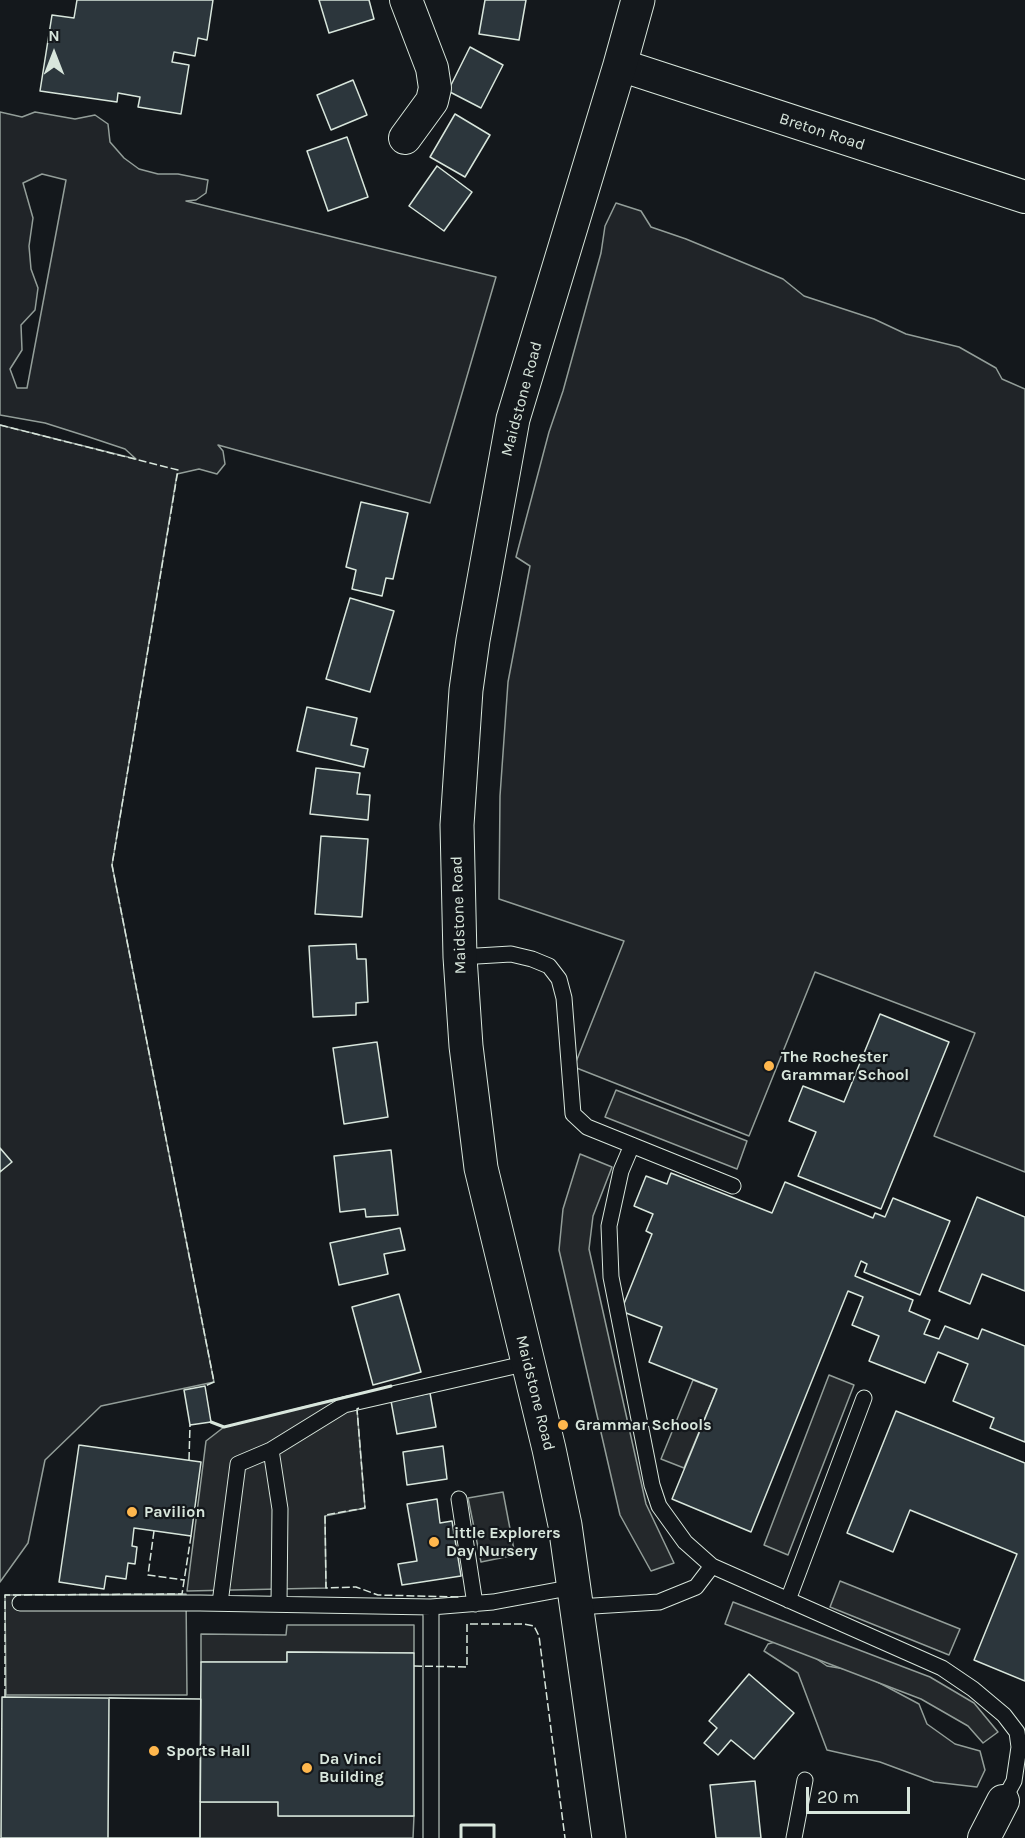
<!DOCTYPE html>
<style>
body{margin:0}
#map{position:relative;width:1025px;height:1838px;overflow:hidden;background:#14181c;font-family:Karla,sans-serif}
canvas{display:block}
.north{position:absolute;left:24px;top:24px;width:60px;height:60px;-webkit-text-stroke:4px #14181c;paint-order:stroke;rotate:0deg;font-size:16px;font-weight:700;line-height:24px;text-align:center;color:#d8e6dc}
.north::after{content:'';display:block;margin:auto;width:21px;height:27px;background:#d8e6dc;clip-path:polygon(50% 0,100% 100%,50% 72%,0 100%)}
.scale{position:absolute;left:806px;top:1787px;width:104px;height:27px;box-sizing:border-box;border:3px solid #d8e6dc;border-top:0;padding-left:8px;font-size:18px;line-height:21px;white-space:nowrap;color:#d8e6dc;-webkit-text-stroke:4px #14181c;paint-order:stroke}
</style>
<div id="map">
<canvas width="1025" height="1838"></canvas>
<div class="north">N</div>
<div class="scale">20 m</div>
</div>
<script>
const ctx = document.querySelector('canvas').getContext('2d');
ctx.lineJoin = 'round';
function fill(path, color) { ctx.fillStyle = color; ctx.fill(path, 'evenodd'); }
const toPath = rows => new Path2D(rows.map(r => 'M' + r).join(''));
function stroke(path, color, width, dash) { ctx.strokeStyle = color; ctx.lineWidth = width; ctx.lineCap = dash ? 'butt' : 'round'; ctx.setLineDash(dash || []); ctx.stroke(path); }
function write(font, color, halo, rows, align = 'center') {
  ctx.font = font + ' Karla,sans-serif'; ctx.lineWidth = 4.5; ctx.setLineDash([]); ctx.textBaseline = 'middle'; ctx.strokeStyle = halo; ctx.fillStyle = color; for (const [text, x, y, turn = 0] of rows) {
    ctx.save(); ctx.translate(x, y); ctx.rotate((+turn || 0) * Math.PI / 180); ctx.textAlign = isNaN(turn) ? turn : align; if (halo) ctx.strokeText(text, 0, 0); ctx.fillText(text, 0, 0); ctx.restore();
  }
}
const green = toPath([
 [0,112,22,117,35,112,75,119,95,115,108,124,110,142,124,158,139,169,158,174,178,174,208,180,206,193,196,200,186,201,496,277,430,503,218,445,223,451,225,464,217,474,199,469,177,474,112,865,214,1382,101,1406,45,1460,28,1543,0,1582,0,425,136,459,125,449,86,436,45,423,0,415,0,112],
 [42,174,66,180,27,388,17,388,10,369,22,350,21,325,35,310,38,288,31,269,29,246,33,218,23,183,42,174],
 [616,203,641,211,651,227,686,239,783,279,804,296,874,319,906,334,959,347,996,368,1002,379,1025,389,1025,1172,934,1136,975,1033,815,972,749,1136,574,1067,624,941,499,899,500,796,508,682,530,566,516,557,549,432,563,391,601,253,605,226,616,203],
 [782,1640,805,1651,827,1666,857,1671,919,1704,927,1724,955,1744,980,1751,985,1770,977,1787,934,1782,880,1762,827,1750,798,1673,764,1651,768,1644,782,1640],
 [200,1802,278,1802,279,1816,414,1816,413,1838,200,1838,200,1802]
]);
const parking = toPath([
 [616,1090,747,1141,737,1169,605,1117,616,1090],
 [580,1154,612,1167,593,1216,589,1249,646,1504,674,1563,651,1571,620,1515,559,1250,563,1209,580,1154],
 [829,1375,854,1385,788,1555,764,1545,829,1375],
 [693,1380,717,1389,684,1468,661,1459,693,1380],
 [348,1396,357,1409,365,1508,325,1516,326,1588,187,1591,206,1441,224,1427,348,1396],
 [503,1492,515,1555,481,1562,468,1498,503,1492],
 [840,1581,960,1629,949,1655,830,1607,840,1581],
 [186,1594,187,1695,6,1695,5,1595,186,1594],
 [733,1602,930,1677,974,1703,998,1732,983,1743,968,1726,921,1699,725,1624,733,1602],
 [287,1625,414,1625,414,1653,287,1652,287,1662,201,1662,201,1634,286,1635,287,1625]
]);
const building = toPath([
 [77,0,213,0,207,40,198,38,195,56,174,52,172,62,189,65,181,114,138,107,140,97,118,93,117,102,40,91,52,15,74,18,77,0],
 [319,0,369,0,374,19,329,33,319,0],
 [485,0,526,0,519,40,479,34,485,0],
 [470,47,503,65,481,108,448,91,470,47],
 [353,80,367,115,331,130,317,95,353,80],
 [455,114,490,135,465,177,430,157,455,114],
 [347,137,368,197,328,211,307,151,347,137],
 [437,166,472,192,444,231,409,206,437,166],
 [361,502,408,513,393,579,386,578,382,596,352,589,356,570,346,567,361,502],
 [350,598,394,611,370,692,326,679,350,598],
 [307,707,357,718,351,745,368,749,364,767,297,751,307,707],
 [316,768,360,773,357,794,370,795,368,820,310,814,316,768],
 [321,836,368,839,362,917,315,914,321,836],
 [356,944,357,959,366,959,368,1002,356,1003,356,1015,313,1017,309,946,356,944],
 [880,1014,949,1042,881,1209,798,1176,816,1132,789,1121,803,1086,844,1102,880,1014],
 [377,1042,388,1117,344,1124,333,1048,377,1042],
 [0,1148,12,1162,0,1172,0,1148],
 [391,1150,398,1215,366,1217,365,1209,340,1212,334,1156,391,1150],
 [671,1173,772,1213,785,1182,873,1218,875,1213,885,1217,893,1198,950,1221,920,1295,864,1272,867,1264,861,1261,855,1276,913,1300,909,1311,930,1320,924,1334,939,1339,945,1326,978,1339,982,1329,1025,1346,1025,1442,990,1428,994,1418,953,1401,968,1364,938,1352,925,1383,869,1361,879,1336,852,1325,863,1297,848,1291,751,1532,672,1499,717,1389,649,1362,662,1327,621,1311,652,1234,646,1231,653,1214,634,1206,646,1176,667,1184,671,1173],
 [977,1197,1025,1217,1025,1291,982,1274,970,1304,939,1291,977,1197],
 [400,1228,405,1250,384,1254,388,1274,339,1285,330,1243,400,1228],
 [399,1294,421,1372,373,1385,352,1307,399,1294],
 [205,1386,211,1422,190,1425,184,1390,205,1386],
 [430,1393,436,1427,397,1434,391,1401,430,1393],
 [896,1411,1025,1463,1025,1681,974,1660,1017,1554,910,1510,893,1552,847,1533,896,1411],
 [79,1445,201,1462,191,1536,134,1528,132,1546,137,1547,135,1564,128,1563,126,1579,106,1576,104,1589,59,1582,79,1445],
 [443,1446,447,1479,407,1485,403,1452,443,1446],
 [437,1499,440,1523,452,1521,461,1576,402,1585,398,1564,417,1561,407,1504,437,1499],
 [287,1652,414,1653,414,1816,278,1816,278,1802,200,1802,201,1662,287,1662,287,1652],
 [749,1674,794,1713,754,1759,731,1740,718,1755,704,1743,717,1728,709,1721,749,1674],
 [2,1697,201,1699,200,1838,1,1838,2,1697],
 [109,1698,201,1699,200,1838,108,1838,109,1698],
 [755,1781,761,1838,716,1838,710,1785,755,1781]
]);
const lane = toPath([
 [460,957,511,954,532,959,549,966,559,979,564,998,573,1114,587,1127,733,1186],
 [632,1145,621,1171,609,1226,611,1277,652,1485,659,1506,685,1542,712,1566,942,1668,973,1689,1004,1715,1017,1732,1019,1747,1014,1781,1003,1801],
 [271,1450,344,1405,528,1363],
 [459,1499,475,1604],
 [788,1600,864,1398],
 [20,1603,200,1603,431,1607,493,1602,574,1587],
 [220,1603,238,1464,271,1450,280,1509,279,1604],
 [577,1607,659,1602,696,1587,712,1566],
 [431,1838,431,1607],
 [794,1838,805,1780]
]);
const street = toPath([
 [620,65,1025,197],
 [405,138,432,101,435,88,432,68,406,0],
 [984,1838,1003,1801]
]);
const secondary = toPath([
 [609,1838,565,1525,549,1449,481,1168,466,1046,460,957,457,825,466,690,473,640,513,419,620,65,638,0]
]);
const fence = toPath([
 [0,425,178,470,112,865,214,1382,205,1386],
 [359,1408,357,1409,365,1508,325,1515,326,1588,356,1587,378,1595,460,1597],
 [189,1460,190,1425],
 [154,1531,148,1575,184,1580],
 [414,1666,467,1667,467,1624,524,1624,534,1626,539,1636,565,1838],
 [5,1697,5,1595,182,1594,191,1536]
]);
const wall = toPath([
 [211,1422,224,1427,391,1386],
 [461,1838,461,1825,494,1825,494,1838]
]);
const markers = [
 [769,1066,6,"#ffb74d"],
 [563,1425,6,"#ffb74d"],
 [132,1512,6,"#ffb74d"],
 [434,1542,6,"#ffb74d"],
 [154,1751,6,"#ffb74d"],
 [307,1768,6,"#ffb74d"]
];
const streetNames = [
 ["Breton Road",822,132,18],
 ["Maidstone Road",522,399,-75],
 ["Maidstone Road",459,915,-92],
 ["Maidstone Road",535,1393,76]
];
const poiNames = [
 ["The Rochester",781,1057],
 ["Grammar School",781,1075],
 ["Grammar Schools",575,1425],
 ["Pavilion",144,1512],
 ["Little Explorers",446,1533],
 ["Day Nursery",446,1551],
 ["Sports Hall",166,1751],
 ["Da Vinci",319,1759],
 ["Building",319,1777]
];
fill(green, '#202428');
stroke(green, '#939e99', 1.5);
fill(parking, '#24282b');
stroke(parking, '#939e99', 1.5);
fill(building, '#2c363c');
stroke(building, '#d8e6dc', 1.5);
stroke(lane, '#d8e6dc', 17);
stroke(street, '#d8e6dc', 34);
stroke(secondary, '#d8e6dc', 35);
stroke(lane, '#14181c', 15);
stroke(street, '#14181c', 32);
stroke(secondary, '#14181c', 33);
stroke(fence, '#d8e6dc', 1.5, [8, 3]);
stroke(wall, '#d8e6dc', 3);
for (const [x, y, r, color] of markers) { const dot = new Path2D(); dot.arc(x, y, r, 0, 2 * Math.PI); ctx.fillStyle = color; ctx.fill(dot); stroke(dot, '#14181c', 2); }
write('16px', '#d8e6dc', '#14181c', streetNames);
write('bold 16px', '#d8e6dc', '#14181c', poiNames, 'left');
</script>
